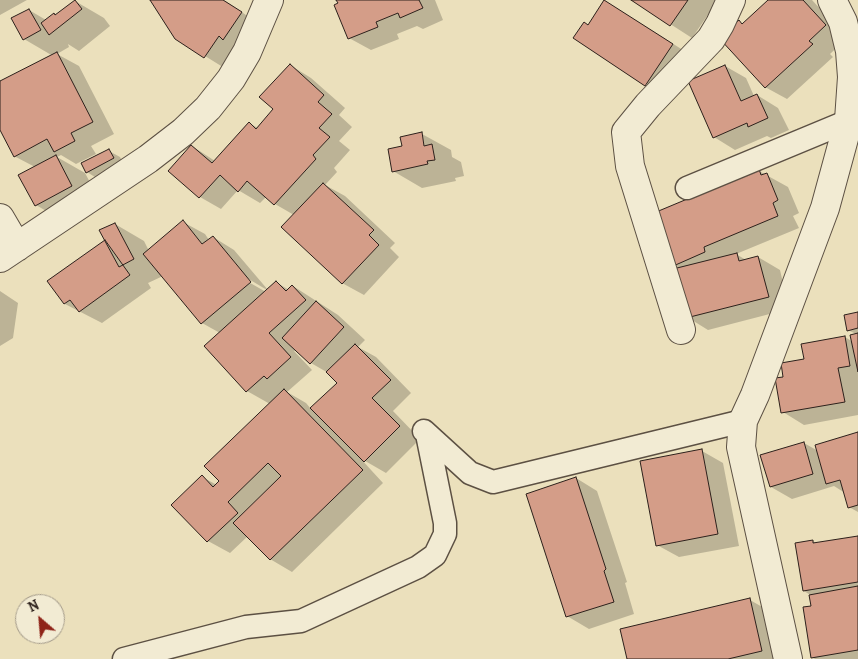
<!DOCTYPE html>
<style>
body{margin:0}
#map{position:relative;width:858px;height:659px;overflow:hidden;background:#ebe0bc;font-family:Alegreya,serif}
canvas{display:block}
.north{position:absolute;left:15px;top:594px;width:50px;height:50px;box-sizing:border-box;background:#f2ebd3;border:1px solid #a39a89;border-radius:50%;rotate:333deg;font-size:14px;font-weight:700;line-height:20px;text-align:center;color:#2c201b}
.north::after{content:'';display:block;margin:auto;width:18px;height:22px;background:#8f2418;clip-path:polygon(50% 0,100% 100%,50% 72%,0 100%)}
</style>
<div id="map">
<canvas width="858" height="659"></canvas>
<div class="north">N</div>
</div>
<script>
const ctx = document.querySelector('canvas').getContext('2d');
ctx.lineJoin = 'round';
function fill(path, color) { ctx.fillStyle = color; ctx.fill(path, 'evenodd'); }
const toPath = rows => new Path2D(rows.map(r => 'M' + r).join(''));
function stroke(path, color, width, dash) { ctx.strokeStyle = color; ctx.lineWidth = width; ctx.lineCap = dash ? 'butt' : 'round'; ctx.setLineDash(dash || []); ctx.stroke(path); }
const shadow = toPath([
 [0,0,27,0,0,15],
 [152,0,224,0,262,26,226,69,176,38],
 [338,0,435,0,443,20,423,29,417,26,397,34,399,39,371,50,349,38],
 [633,0,718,0,692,38],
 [770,0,812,0,847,38,830,54,833,57,787,99,765,87,739,22,743,24],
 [75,1,104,18,110,26,79,51,68,44,69,47,57,54,79,66,114,134,91,146,96,154,76,164,61,155,57,157,85,173,101,203,65,222,36,205,35,167,14,156,0,128,0,83,53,56,24,39,29,10,46,20,54,14,56,16],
 [605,1,694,57,667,97,575,38,589,26],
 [290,65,311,78,345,108,339,115,352,127,339,141,350,150,334,168,337,172,325,185,345,196,395,243,390,248,399,257,364,295,342,283,294,215,275,204,266,197,260,203,238,190,221,209,200,197,192,146,215,161,249,123,258,128,275,109],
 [725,66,746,78,754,96,757,95,778,108,789,130,771,138,767,136,735,150,714,137],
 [422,134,451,150,452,157,461,162,464,176,455,178,456,181,422,188,393,171,403,147],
 [109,151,120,157,124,165,98,179,87,172],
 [759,171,788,187,799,213,793,216,799,228,736,254,746,260,758,257,780,270,789,309,708,330,687,317,678,269,672,266],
 [183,222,205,234,209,240,213,237,234,250,268,290,276,282,289,290,293,286,338,315,365,340,358,347,376,357,411,393,393,411,420,439,386,473,360,458,383,483,292,572,270,559,248,536,230,553,208,541,173,505,202,477,217,485,221,481,270,404,247,391,220,333,202,323,163,276,148,283,151,288,102,323,65,304,115,224,144,241,149,251],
 [247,278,267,290,266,292,245,280],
 [296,350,311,363,330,374,339,383,311,409,306,403,287,392,312,370,294,351],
 [0,291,18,303,13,338,0,346],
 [858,313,858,415,804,425,783,412,784,378,806,360,845,337,853,342,856,334,848,330],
 [858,433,858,512,849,507,845,493,834,486,792,499,771,487,804,443,818,451],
 [702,451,723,463,739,546,679,557,657,545],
 [576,478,597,491,627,582,625,583,634,614,589,629,567,616],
 [858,537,858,659,815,659,812,657,812,596,804,591,813,541,817,544],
 [750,600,771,612,782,659,628,659]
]);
const building = toPath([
 [75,0,82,9,49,35,41,23,54,13,55,15,75,0],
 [150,0,223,0,242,12,223,40,219,36,204,58,175,39,150,0],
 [336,0,419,0,423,8,400,18,398,13,376,22,378,27,348,39,334,5,338,3,336,0],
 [604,0,673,44,645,86,573,38,584,22,588,25,604,0],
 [631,0,688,0,670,26,631,0],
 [768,0,803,0,826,25,809,41,813,44,765,88,719,38,739,20,742,24,768,0],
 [29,9,41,30,23,40,11,18,29,9],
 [57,52,93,122,71,133,75,141,54,152,47,139,14,157,0,130,0,81,57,52],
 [290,64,324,95,318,102,332,114,319,128,330,137,313,155,316,159,274,205,247,181,238,192,220,175,199,198,168,171,191,145,212,163,249,122,256,129,273,109,259,97,290,64],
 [725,65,741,101,757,94,768,118,748,127,747,123,713,138,688,81,725,65],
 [422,132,424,146,432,144,435,160,427,161,428,164,392,172,388,149,402,146,400,137,422,132],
 [109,149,114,158,86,173,81,163,109,149],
 [56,155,72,186,35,206,18,175,56,155],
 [759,169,761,175,767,173,778,200,773,203,778,216,704,247,705,252,671,267,649,215,759,169],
 [323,183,374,230,369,235,379,245,342,284,281,227,323,183],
 [183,220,202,244,213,236,251,282,201,324,143,254,183,220],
 [115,223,134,259,119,267,99,230,115,223],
 [105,240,130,275,79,312,70,300,64,304,47,281,105,240],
 [737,253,739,261,758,256,769,297,686,318,673,269,737,253],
 [276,281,286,291,292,285,306,300,269,333,291,357,267,379,264,376,246,392,204,346,276,281],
 [316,301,344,327,310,364,282,338,316,301],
 [858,312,858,328,847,331,844,315,858,312],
 [858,333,858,372,850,335,858,333],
 [845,336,850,366,838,368,845,402,781,413,775,378,783,377,781,363,804,359,801,344,845,336],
 [355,344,391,380,372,398,400,426,364,462,310,408,337,383,326,372,355,344],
 [284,389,363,470,270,560,233,523,281,476,268,463,228,502,238,513,207,542,171,505,202,475,213,487,219,481,204,466,284,389],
 [858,432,858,505,848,508,840,480,826,484,815,445,858,432],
 [804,442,813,474,770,487,760,455,804,442],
 [702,449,718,534,656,546,640,461,702,449],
 [576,477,606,569,604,571,614,602,566,617,526,494,576,477],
 [858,536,858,582,803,591,795,543,813,540,813,543,858,536],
 [858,586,858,650,811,658,803,607,811,606,809,595,858,586],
 [750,598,762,651,728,659,627,659,620,629,750,598]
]);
const lane = toPath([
 [687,188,858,117],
 [424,431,470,473,493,482,743,421],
 [124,659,246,627,301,621,418,567,435,555,445,534,445,523,427,434]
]);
const street = toPath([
 [0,218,17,247],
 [0,258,148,159,183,132,208,108,231,79,247,52,269,0],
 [681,330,630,166,626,132,648,105,711,39,720,24,731,0],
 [788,659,741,447,743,421,755,395,825,208,849,120,852,77,850,51,843,22,832,0]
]);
fill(shadow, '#0003');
fill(building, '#d49d88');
stroke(building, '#2c201b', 1);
stroke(lane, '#5c5043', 25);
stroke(street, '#5c5043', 30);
stroke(lane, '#f2ebd3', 22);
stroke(street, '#f2ebd3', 28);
</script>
